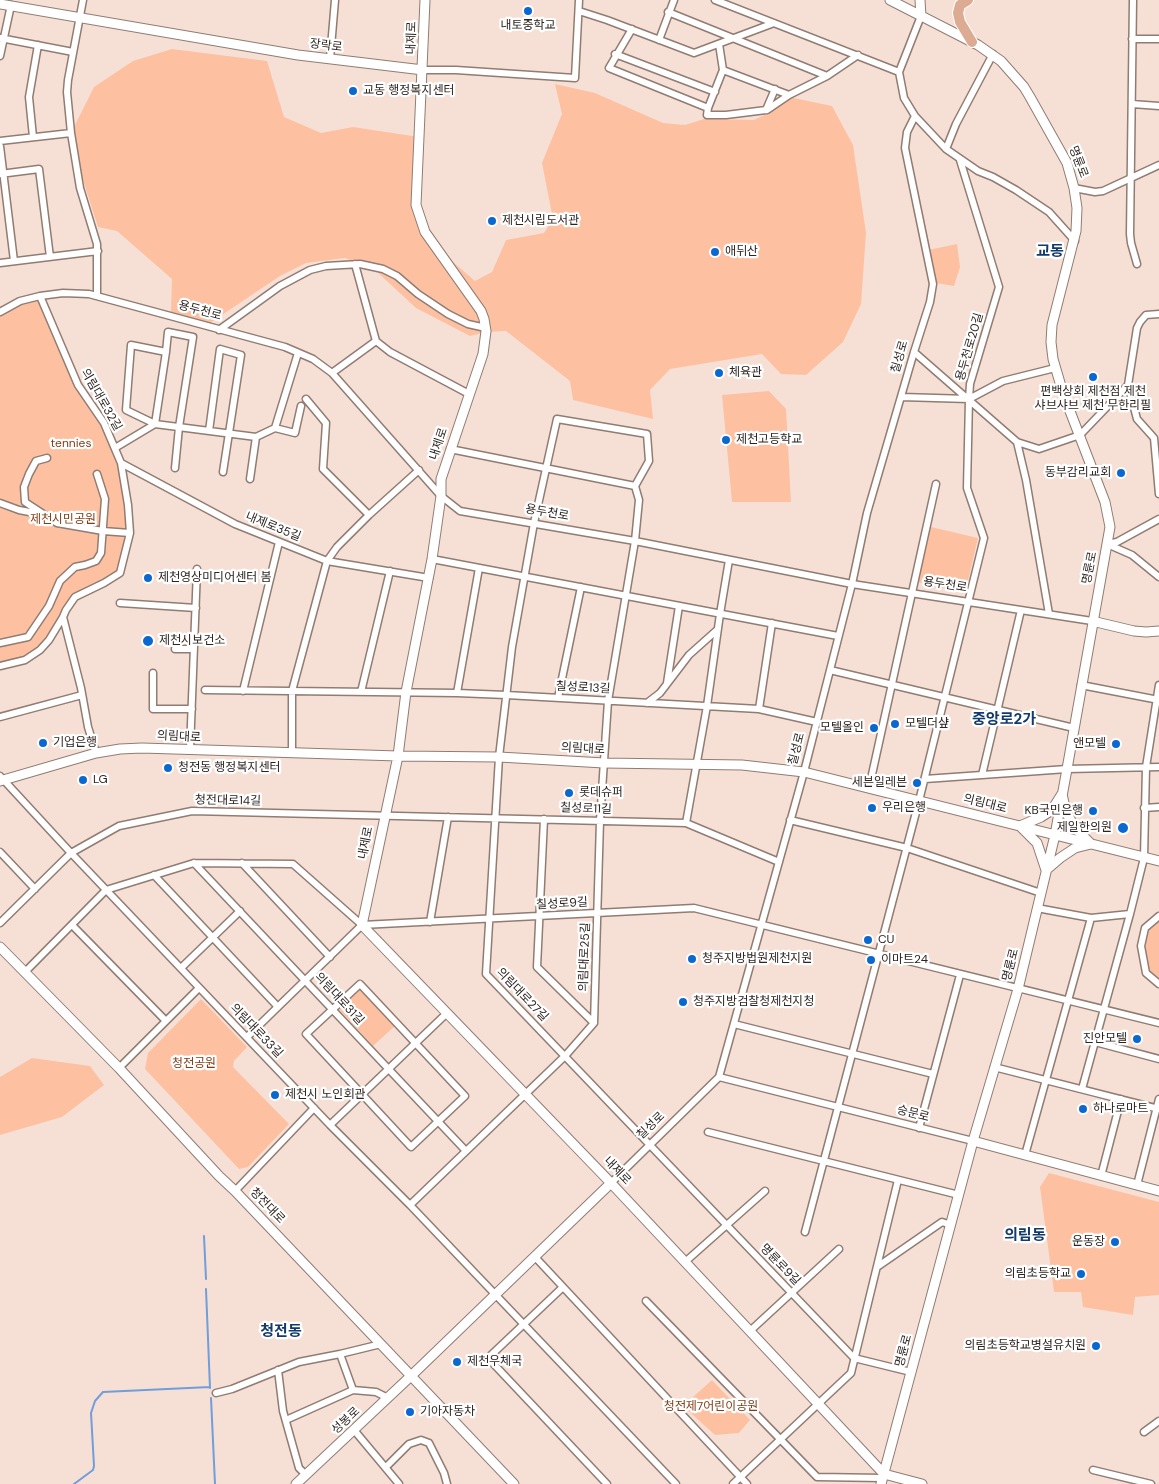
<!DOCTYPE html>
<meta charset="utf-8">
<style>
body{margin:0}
canvas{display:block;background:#f6e0d5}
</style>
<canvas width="1159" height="1484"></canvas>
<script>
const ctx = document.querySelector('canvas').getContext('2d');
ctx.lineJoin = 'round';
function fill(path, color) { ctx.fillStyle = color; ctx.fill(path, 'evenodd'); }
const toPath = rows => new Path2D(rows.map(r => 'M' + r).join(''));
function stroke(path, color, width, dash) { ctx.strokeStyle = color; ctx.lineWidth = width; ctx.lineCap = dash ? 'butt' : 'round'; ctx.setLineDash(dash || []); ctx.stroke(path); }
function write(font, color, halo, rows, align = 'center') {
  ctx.font = font + ' "DM Sans","Noto Sans KR",sans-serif'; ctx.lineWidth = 4.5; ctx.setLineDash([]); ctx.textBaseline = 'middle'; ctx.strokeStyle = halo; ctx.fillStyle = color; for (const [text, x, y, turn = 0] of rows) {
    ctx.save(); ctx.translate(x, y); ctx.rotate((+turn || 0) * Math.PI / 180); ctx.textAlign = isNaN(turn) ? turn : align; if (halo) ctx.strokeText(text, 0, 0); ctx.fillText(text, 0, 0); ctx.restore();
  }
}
const green = toPath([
 [172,49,267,61,284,117,321,133,353,127,419,137,416,205,432,244,475,281,492,272,506,240,544,233,553,219,542,163,562,114,555,84,595,93,663,123,685,125,704,119,754,120,768,113,789,97,832,106,853,145,866,233,861,304,843,342,806,375,781,374,762,354,670,369,650,390,653,419,573,400,570,381,506,331,486,332,470,336,416,308,374,269,345,258,306,263,280,276,210,323,171,312,172,279,117,231,98,227,82,177,73,129,94,87,133,61],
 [957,244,960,267,954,286,936,283,928,250],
 [39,298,62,354,104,423,121,463,128,505,127,533,117,572,72,596,48,637,39,647,24,657,0,663,0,316,21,304],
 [769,391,786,409,791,502,732,502,722,395],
 [931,527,978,538,965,593,918,582],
 [1159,919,1159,978,1147,969,1144,947,1147,933],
 [362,987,397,1024,373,1046,339,1009],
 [201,999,247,1047,234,1061,233,1067,289,1124,248,1167,239,1169,145,1069,148,1053],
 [32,1058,90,1066,104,1085,62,1117,0,1135,0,1077],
 [1049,1173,1159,1202,1159,1295,1135,1297,1133,1315,1083,1307,1081,1292,1054,1292,1040,1187],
 [712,1380,750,1420,739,1433,715,1435,683,1406]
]);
const stream = toPath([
 [204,1236,206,1279],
 [206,1289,210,1388],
 [211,1398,215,1484],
 [74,1484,93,1470,94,1466,91,1413,95,1401,103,1392,210,1387]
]);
const street = toPath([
 [83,0,68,80,67,92,71,133,80,188,97,244,97,296],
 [715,0,899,72],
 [1133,0,1130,234,1131,243,1137,264],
 [579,11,607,20,694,53,774,23],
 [668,12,827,76],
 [632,29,609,68,708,108],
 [0,38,73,52],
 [1132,39,1159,39],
 [659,40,674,0],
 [719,44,723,70,708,108,707,115,726,115,766,110,775,89],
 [615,54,715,92],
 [0,56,11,5],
 [330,59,335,0],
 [423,70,456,70,575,78,579,0],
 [723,70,789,95,827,76,858,55],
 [1132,104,1159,106],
 [767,110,789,95],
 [915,116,946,149,978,171,993,177,1016,190,1049,212,1075,241],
 [33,137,29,97,38,45],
 [0,141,71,133],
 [0,146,14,261],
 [946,149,956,124,993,54],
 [0,174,39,169,50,257],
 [1074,188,1095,192,1103,191,1159,165],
 [0,263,98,251],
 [355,264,376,341,390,352,469,394],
 [40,296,78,385,104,423,121,463,128,505,130,533,120,573,104,583,75,597,66,610,63,617,81,688,88,727,96,753],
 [0,312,20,301,40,296,63,293,89,294,285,347,313,359,332,373,441,496,460,511,635,541,852,584,1092,621],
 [1159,314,1146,315,1140,322,1137,328,1128,385,1137,419,1154,438,1159,494],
 [219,330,280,286,310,270,326,266,360,264,383,269,397,276,418,294,448,314,468,324,486,328],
 [166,352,168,332,193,337,179,427,175,468],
 [914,352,1017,442,1039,449,1080,435,1128,385],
 [332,373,376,341],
 [901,397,969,399,1003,381,1055,368],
 [306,399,326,423,323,469,369,515],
 [275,428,295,433,301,406],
 [209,431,220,349,241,355,223,472],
 [1017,442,1026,480,1049,614],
 [115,448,155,424,126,410,131,345,166,352,155,424,256,437,275,428,298,353],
 [47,458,36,461,29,474,24,487,25,502,57,523,103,531,130,533],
 [121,463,235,524,327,561,429,578],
 [250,479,256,437],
 [635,486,649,461,647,434,557,419,534,523,512,647,499,757,486,974,854,1358,911,1372],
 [0,503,19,510,40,514],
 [1107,544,1132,555,1159,577],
 [1107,544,1117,542,1159,519],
 [432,559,838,636],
 [120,603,196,608],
 [0,643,28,637,49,606,60,581,75,567,85,565,96,561,101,553,105,499,97,474],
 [175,649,194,649],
 [0,666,25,660,40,650,49,640,63,617],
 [830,670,1074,728],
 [153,673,153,709,192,709],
 [667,683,679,606],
 [1081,685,1159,700],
 [205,690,457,693,506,695,759,709,817,722],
 [243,691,279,542],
 [361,692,390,571],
 [457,693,479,568],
 [558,698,581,587],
 [647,703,660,693,689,655,717,630],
 [759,709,772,623],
 [0,717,82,695],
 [190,750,197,569],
 [292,752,292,691,327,561,337,547,369,515,419,470],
 [982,775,1021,610],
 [0,776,71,853,330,1125,410,1205,676,1484],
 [925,779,1067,769,1159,767],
 [869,788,936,484],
 [1144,808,1159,807],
 [544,819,537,967,594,1023],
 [790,820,907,848,1041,893],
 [686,823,707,706,720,614,729,560],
 [0,852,35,889],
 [194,863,466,1151],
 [242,863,330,957],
 [154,875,278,1007],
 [1037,908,1091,918,1130,914],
 [1159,916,1145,928,1141,946,1146,973,1159,984],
 [430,922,448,817],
 [0,923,71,853,119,826,192,811,686,823,779,862],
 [72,925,166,1021],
 [362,925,694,908,1159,1023],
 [181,968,240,911],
 [25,972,106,890,194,863,293,864,362,925],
 [360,984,465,1096,411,1147,306,1034,360,984],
 [734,1024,933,1074],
 [247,1037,362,925],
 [1095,1042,1159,1059],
 [994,1067,1159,1109],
 [119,1068,199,988],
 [719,1077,973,1141],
 [1082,1089,1130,914,1144,858,1146,767,1159,685],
 [330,1125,447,1013],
 [919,1128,960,975],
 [708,1132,959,1195],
 [1025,1155,1091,918],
 [1101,1176,1121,1099],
 [611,1183,719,1077,804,772,852,584,867,513,914,352,930,302,933,284,905,148,907,132,915,116,904,98,899,72,921,16],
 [1137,1185,1159,1099],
 [235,1191,314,1108],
 [410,1205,565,1056,594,1023,600,821,608,701,635,541,639,500,635,486,450,449],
 [805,1232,919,801,984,538,967,488,969,399,970,384,999,287,960,160],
 [535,1257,747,1484],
 [685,1262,765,1191],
 [877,1267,942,1222,951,1225],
 [563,1287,488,1358,607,1484],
 [646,1301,817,1477,883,1478],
 [750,1331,839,1249],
 [340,1354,381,1344],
 [278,1370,283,1411,299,1468,306,1475],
 [216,1393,232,1389,299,1362,340,1354,353,1390],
 [286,1420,353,1390,376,1392,388,1398],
 [354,1430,399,1484],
 [1144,1432,1159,1421],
 [386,1467,409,1444,421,1440,429,1443,444,1473,447,1484],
 [1093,1470,1151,1484],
 [733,1484,851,1373,898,1180]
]);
const secondary = toPath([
 [425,0,416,205,425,232,481,311,484,319,486,331,483,354,441,479,441,496,432,559,406,692,398,756,362,925,611,1183,884,1474,922,1484],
 [920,0,921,16],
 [0,4,298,55,423,70],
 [1092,621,1134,631,1146,632,1159,631],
 [0,781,96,753,120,749,142,748,398,756,499,757,604,763,742,765,804,772,1159,861],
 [1062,794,1066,812,1075,828,1091,844,1075,848,1060,858,1046,870,1037,843,1020,826,1041,817,1052,810,1062,794],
 [0,947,119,1068,219,1176,235,1191,514,1484],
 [973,1141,1159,1191],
 [296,1484,412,1375,611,1183],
 [881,1484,973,1141,1018,989,1041,893,1055,835,1067,769,1110,527,1105,502,1063,393,1053,359,1051,342,1052,325,1076,231,1077,208,1074,188,1067,163,1030,97,1024,87,1001,61,978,45,890,0]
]);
const primary = toPath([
 [968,0,960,5,958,13,960,22,972,42]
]);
const markers = [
 [528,11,5,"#0b68d1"],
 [353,91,5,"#0b68d1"],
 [492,221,5,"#0b68d1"],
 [715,252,5,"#0b68d1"],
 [719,373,5,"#0b68d1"],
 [1093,377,5,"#0b68d1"],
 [726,440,5,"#0b68d1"],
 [1121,473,5,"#0b68d1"],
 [148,578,5,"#0b68d1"],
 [148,641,6,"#0b68d1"],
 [895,724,5,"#0b68d1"],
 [874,728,5,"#0b68d1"],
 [43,743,5,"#0b68d1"],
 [1116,744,5,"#0b68d1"],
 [168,768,5,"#0b68d1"],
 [83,780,5,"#0b68d1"],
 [917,783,5,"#0b68d1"],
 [569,793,5,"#0b68d1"],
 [872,808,5,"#0b68d1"],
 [1093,811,5,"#0b68d1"],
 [1123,828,6,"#0b68d1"],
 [868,940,5,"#0b68d1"],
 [692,959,5,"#0b68d1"],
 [871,960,5,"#0b68d1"],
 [683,1002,5,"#0b68d1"],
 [1137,1039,5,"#0b68d1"],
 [275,1095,5,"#0b68d1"],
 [1083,1109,5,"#0b68d1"],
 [1115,1242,5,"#0b68d1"],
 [1081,1274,5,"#0b68d1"],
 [1096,1346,5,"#0b68d1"],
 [457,1362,5,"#0b68d1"],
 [410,1412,5,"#0b68d1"]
];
const poiNames = [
 ["내토중학교",528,26,"center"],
 ["교동 행정복지센터",363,91],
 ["제천시립도서관",502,221],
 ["애뒤산",725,252],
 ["체육관",729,373],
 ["편백상회 제천점 제천",1093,392,"center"],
 ["샤브샤브 제천 무한리필",1093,406,"center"],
 ["제천고등학교",736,440],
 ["동부감리교회",1111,473,"right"],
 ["제천영상미디어센터 봄",158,578],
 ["제천시보건소",159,641],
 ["모텔더샾",905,724],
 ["모텔올인",864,728,"right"],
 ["기업은행",53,743],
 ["앤모텔",1106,744,"right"],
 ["청전동 행정복지센터",178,768],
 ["LG",93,780],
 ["세븐일레븐",907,783,"right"],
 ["롯데슈퍼",579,793],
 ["우리은행",882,808],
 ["KB국민은행",1083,811,"right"],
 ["제일한의원",1112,828,"right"],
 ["CU",878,940],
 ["청주지방법원제천지원",702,959],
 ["이마트24",881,960],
 ["청주지방검찰청제천지청",693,1002],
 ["진안모텔",1127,1039,"right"],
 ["제천시 노인회관",285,1095],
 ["하나로마트",1093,1109],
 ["운동장",1105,1242,"right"],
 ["의림초등학교",1071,1274,"right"],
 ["의림초등학교병설유치원",1086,1346,"right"],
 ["제천우체국",467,1362],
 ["기아자동차",420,1412]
];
const streetNames = [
 ["내제로",412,38,-88],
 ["장락로",326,46,7],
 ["명륜로",1078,162,69],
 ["용두천로",200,311,15],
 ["용두천로20길",970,347,-74],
 ["칠성로",900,357,-74],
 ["의림대로32길",101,400,60],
 ["내제로",439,444,-72],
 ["용두천로",547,513,10],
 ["내제로35길",273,527,22],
 ["명륜로",1090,568,-79],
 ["용두천로",945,585,9],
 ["칠성로13길",583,688,3],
 ["의림대로",179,737,3],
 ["의림대로",583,749,3],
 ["칠성로",797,749,-76],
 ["청전대로14길",228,801,1],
 ["의림대로",985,804,14],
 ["칠성로11길",586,809,2],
 ["내제로",366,843,-79],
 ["칠성로9길",562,904,-3],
 ["의림대로25길",585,957,-88],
 ["명륜로",1011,965,-76],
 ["의림대로27길",522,995,46],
 ["의림대로31길",339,999,47],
 ["의림대로33길",256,1031,46],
 ["숭문로",913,1114,14],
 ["칠성로",651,1126,-44],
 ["내제로",617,1171,46],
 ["청전대로",267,1206,46],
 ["명륜로9길",780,1265,46],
 ["명륜로",904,1351,-75],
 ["성봉로",346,1421,-43]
];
const parkNames = [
 ["tennies",71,444],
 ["제천시민공원",63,520],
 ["청전공원",194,1064],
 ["청전제7어린이공원",711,1407]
];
const quarterNames = [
 ["교동",1050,252],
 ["중앙로2가",1004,720],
 ["의림동",1025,1236],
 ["청전동",281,1332]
];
fill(green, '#fdc1a2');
stroke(stream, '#719dda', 2);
stroke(street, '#907c72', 9);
stroke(secondary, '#907c72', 11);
stroke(primary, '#fff', 12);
stroke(street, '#fff', 6);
stroke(secondary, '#fff', 9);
stroke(primary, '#dcab91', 10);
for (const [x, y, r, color] of markers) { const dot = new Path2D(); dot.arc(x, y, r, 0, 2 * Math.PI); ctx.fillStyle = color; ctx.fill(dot); stroke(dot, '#fff', 2); }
write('12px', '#2d2420', '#fff', poiNames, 'left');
write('12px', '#2d2420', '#fff', streetNames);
write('12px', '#813e16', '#fff', parkNames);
write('bold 15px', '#123a6d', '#fff', quarterNames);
</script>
